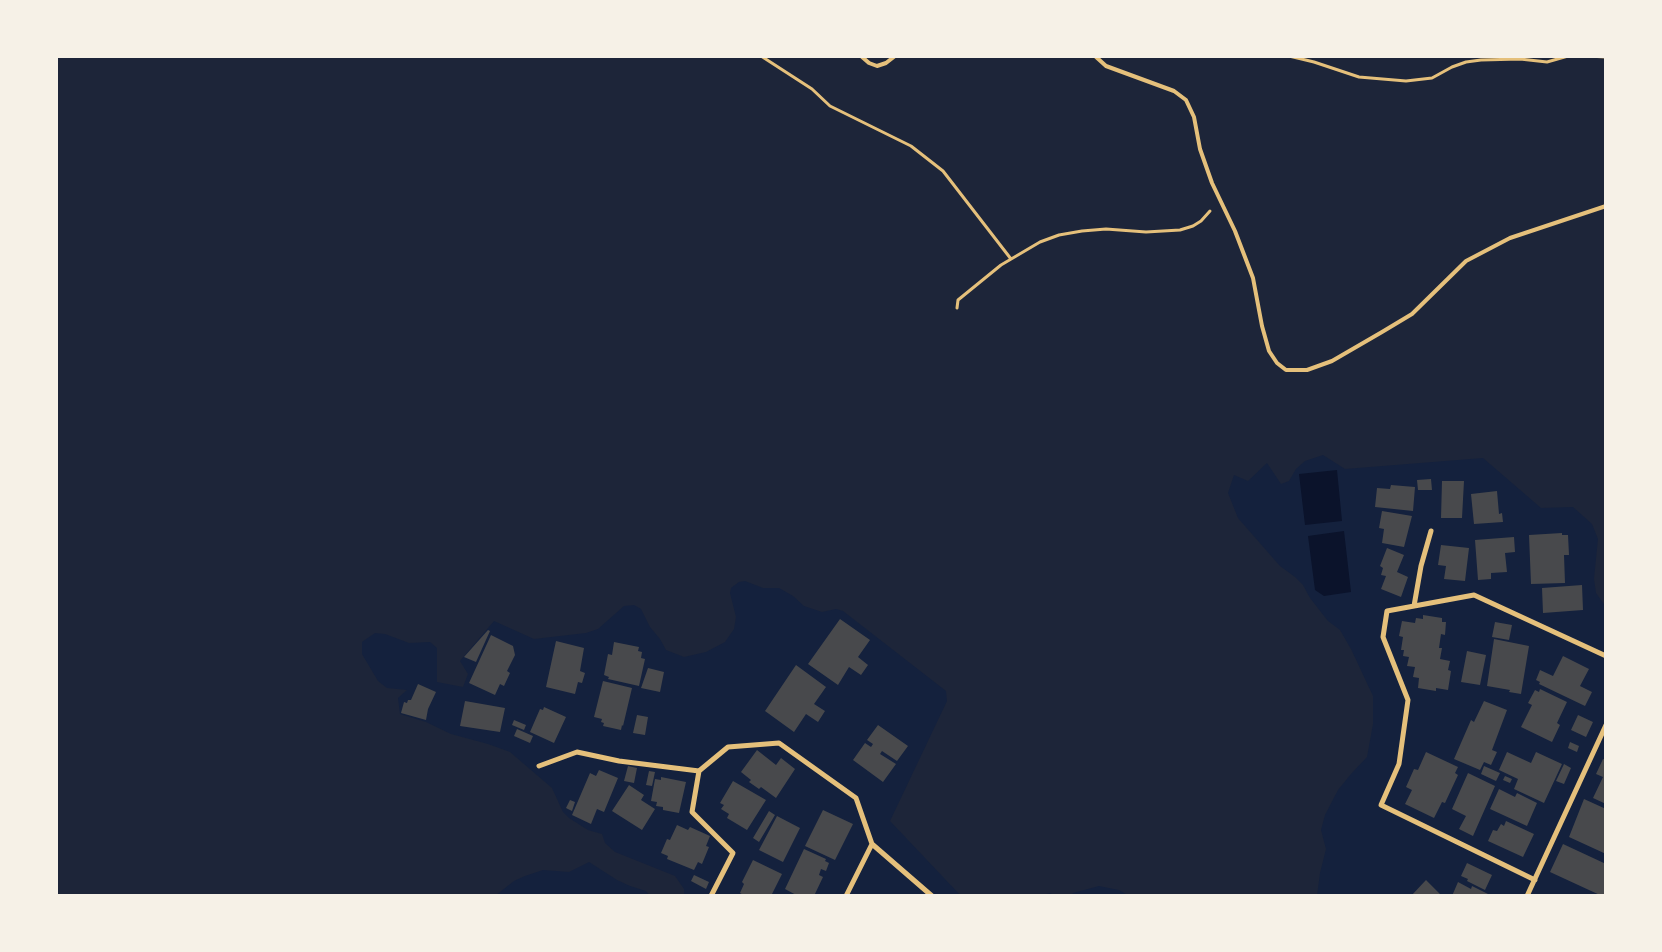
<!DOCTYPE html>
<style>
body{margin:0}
#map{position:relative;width:1662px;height:952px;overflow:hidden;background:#14213d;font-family:Karla,sans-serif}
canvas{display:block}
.frame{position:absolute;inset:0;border:58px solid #f6f1e7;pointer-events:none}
</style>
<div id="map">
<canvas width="1662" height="952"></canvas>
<div class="frame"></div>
</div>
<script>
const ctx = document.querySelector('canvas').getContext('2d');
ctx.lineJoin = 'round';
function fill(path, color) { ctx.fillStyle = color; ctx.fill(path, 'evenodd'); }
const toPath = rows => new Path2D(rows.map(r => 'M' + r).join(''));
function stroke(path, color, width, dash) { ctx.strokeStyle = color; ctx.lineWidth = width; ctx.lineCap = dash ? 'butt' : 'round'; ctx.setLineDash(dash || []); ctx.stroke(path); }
const green = toPath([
 [56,56,1606,56,1606,607,1596,593,1594,579,1598,539,1592,524,1573,507,1541,508,1483,458,1345,469,1323,455,1305,461,1296,469,1289,481,1281,484,1267,463,1248,481,1234,475,1228,493,1238,518,1280,566,1295,577,1303,585,1310,598,1328,621,1340,630,1351,649,1373,696,1373,724,1367,757,1351,774,1338,790,1325,815,1321,830,1326,849,1320,873,1317,896,1129,896,1119,890,1099,886,1073,893,1071,896,1055,896,1050,893,1040,896,961,896,890,821,947,701,946,691,843,611,836,609,822,612,804,606,793,596,779,588,763,588,745,581,739,582,731,588,730,593,736,617,734,629,725,642,706,652,684,657,666,650,660,639,650,627,641,609,634,605,624,606,598,629,586,633,534,639,494,621,460,661,468,674,463,687,437,682,437,648,430,642,409,643,385,634,375,633,362,642,362,654,378,681,387,688,407,690,398,698,400,714,426,722,451,734,488,744,510,752,552,788,563,812,569,818,588,830,602,834,605,843,615,852,675,876,684,889,684,896,650,896,646,891,630,886,617,880,589,862,569,872,543,870,525,876,514,881,495,896,56,896]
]);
const water = toPath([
 [1337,470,1342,521,1305,525,1299,474],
 [1344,531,1351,592,1324,596,1315,590,1308,536]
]);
const building = toPath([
 [1431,479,1432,490,1418,490,1417,480],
 [1442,481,1464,481,1462,518,1441,518],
 [1391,485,1415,487,1413,511,1375,507,1377,488,1390,489],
 [1497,491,1499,514,1502,513,1503,522,1474,524,1471,494],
 [1382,511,1412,516,1404,547,1382,543,1384,529,1379,528],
 [1562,533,1562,535,1568,535,1569,555,1564,555,1565,583,1531,584,1529,535],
 [1514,537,1515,552,1505,553,1507,572,1491,573,1491,579,1478,580,1475,540],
 [1441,545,1469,548,1465,581,1444,579,1446,566,1438,565],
 [1387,548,1404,555,1397,572,1408,577,1401,597,1381,589,1386,576,1381,575,1383,568,1380,566],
 [1582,585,1583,610,1543,613,1542,588],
 [1423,615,1442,618,1442,622,1446,622,1445,635,1441,634,1439,648,1442,648,1440,659,1450,661,1448,670,1451,671,1448,690,1436,688,1436,691,1418,688,1419,678,1413,677,1415,667,1407,666,1409,657,1403,656,1404,650,1401,650,1403,637,1399,636,1402,621,1415,623,1416,618,1423,619],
 [840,619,870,640,858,657,868,665,861,675,849,667,838,685,808,664],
 [1495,622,1512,625,1509,640,1492,637],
 [488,630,490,631,476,662,464,657],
 [491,635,513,646,515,655,507,671,510,673,504,686,500,684,495,695,469,683],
 [1494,639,1529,646,1521,694,1509,692,1510,690,1487,686],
 [556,641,584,648,580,671,585,673,582,683,578,682,575,694,546,687],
 [614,642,639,647,638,651,642,652,641,658,645,659,639,686,608,679,609,677,604,675,608,654,612,655],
 [1467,651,1486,655,1480,685,1461,682],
 [1563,656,1589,669,1580,686,1592,692,1585,706,1539,684,1540,682,1536,680,1540,670,1553,676],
 [796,665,826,687,814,704,825,711,818,722,806,714,794,732,765,711],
 [648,668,664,672,660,692,641,688],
 [603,681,632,688,623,726,622,725,621,730,603,726,604,723,601,722,602,719,594,717],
 [418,684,436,692,428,709,426,720,401,713,404,702,407,703,408,700,411,700],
 [1540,689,1567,702,1557,723,1560,725,1552,742,1521,727,1532,705,1528,703,1535,690,1539,692],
 [465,701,505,708,500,732,460,726],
 [1484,701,1507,710,1492,750,1497,752,1491,765,1484,762,1480,770,1454,759,1471,720,1474,722],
 [544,707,566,717,554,743,530,732,540,709,543,710],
 [637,715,648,717,645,735,633,733],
 [1578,715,1593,722,1586,737,1571,730],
 [514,720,526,725,524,730,512,725],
 [878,725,908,746,897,761,882,751,880,754,896,764,883,782,853,760,865,743,871,747,873,744,867,740],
 [517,729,533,736,530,743,514,736],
 [1570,742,1579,746,1577,752,1568,748],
 [757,750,776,765,781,758,795,769,776,798,761,787,759,789,749,782,751,780,741,772],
 [1426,752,1458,767,1455,773,1458,775,1445,803,1442,802,1434,818,1405,804,1412,790,1406,787,1414,769,1418,770],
 [1507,752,1531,763,1536,752,1562,764,1544,803,1514,789,1518,779,1499,770],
 [1603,759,1606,760,1606,804,1593,798,1603,777,1596,774],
 [1564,764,1571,768,1564,784,1556,781],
 [628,766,637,768,634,783,624,781],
 [1484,766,1500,773,1496,781,1481,774],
 [599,770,618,778,604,812,597,809,591,824,572,815,590,773,596,776],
 [649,771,655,772,652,786,646,785],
 [1468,773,1495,786,1473,836,1459,829,1466,816,1452,809],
 [1505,776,1512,779,1510,783,1503,780],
 [661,777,686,782,679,813,663,810,663,807,656,806,657,802,651,801,655,779,661,780],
 [733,781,766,800,747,830,727,818,729,814,721,809,724,805,720,803],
 [629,785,644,795,641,800,655,809,642,830,612,811],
 [1499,789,1515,797,1517,793,1537,803,1527,826,1490,809],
 [1584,799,1606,809,1606,854,1569,837],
 [570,800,575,802,572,811,566,808],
 [823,810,853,824,835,860,805,846],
 [769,811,775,815,759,842,753,838],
 [777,816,800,828,783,862,759,850],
 [1506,821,1534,834,1523,857,1488,841,1493,830,1497,831,1501,824,1504,826],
 [677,825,688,830,690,827,710,836,706,846,709,847,702,864,698,862,694,870,667,859,668,856,661,853,667,839,670,840],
 [1563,844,1606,864,1606,896,1602,896,1550,872],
 [804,849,826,859,825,861,829,863,826,871,821,869,819,875,823,877,814,896,798,896,785,889],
 [753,860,782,874,771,896,745,896,740,893,744,884,742,882],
 [1467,863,1492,875,1485,890,1467,881,1468,879,1461,876],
 [694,875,709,882,706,889,691,881],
 [1426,880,1440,894,1439,896,1411,896],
 [1458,882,1471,889,1472,886,1492,896,1452,896]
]);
const path = toPath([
 [761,56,812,89,830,106,911,146,943,171,1011,259],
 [1289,56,1314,62,1359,77,1406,81,1432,78,1452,67,1466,62,1481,60,1520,59,1547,62,1568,56],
 [1588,56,1606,57],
 [957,308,958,300,1001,265,1040,242,1059,235,1082,231,1106,229,1146,232,1180,230,1193,226,1201,221,1210,211]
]);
const service = toPath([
 [861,56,869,63,877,66,886,63,895,56],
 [1095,56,1106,66,1174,91,1186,100,1194,117,1200,149,1212,183,1235,231,1253,278,1262,326,1269,351,1277,363,1286,370,1307,370,1332,361,1382,332,1412,314,1466,261,1510,238,1606,206]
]);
const minor = toPath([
 [1414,606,1421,566,1431,531],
 [539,766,577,752,619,761,699,771],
 [872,844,932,896],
 [1535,880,1381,805,1399,764,1408,700,1383,637,1387,611,1474,595,1606,656],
 [711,896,733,853,692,812,699,771,728,747,779,743,856,798,872,844,846,896],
 [1527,896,1606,725]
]);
fill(green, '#1d2539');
fill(water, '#0b132b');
fill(building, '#48494c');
stroke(path, '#e5c07b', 3);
stroke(service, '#e5c07b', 4);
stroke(minor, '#e5c07b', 5);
</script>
